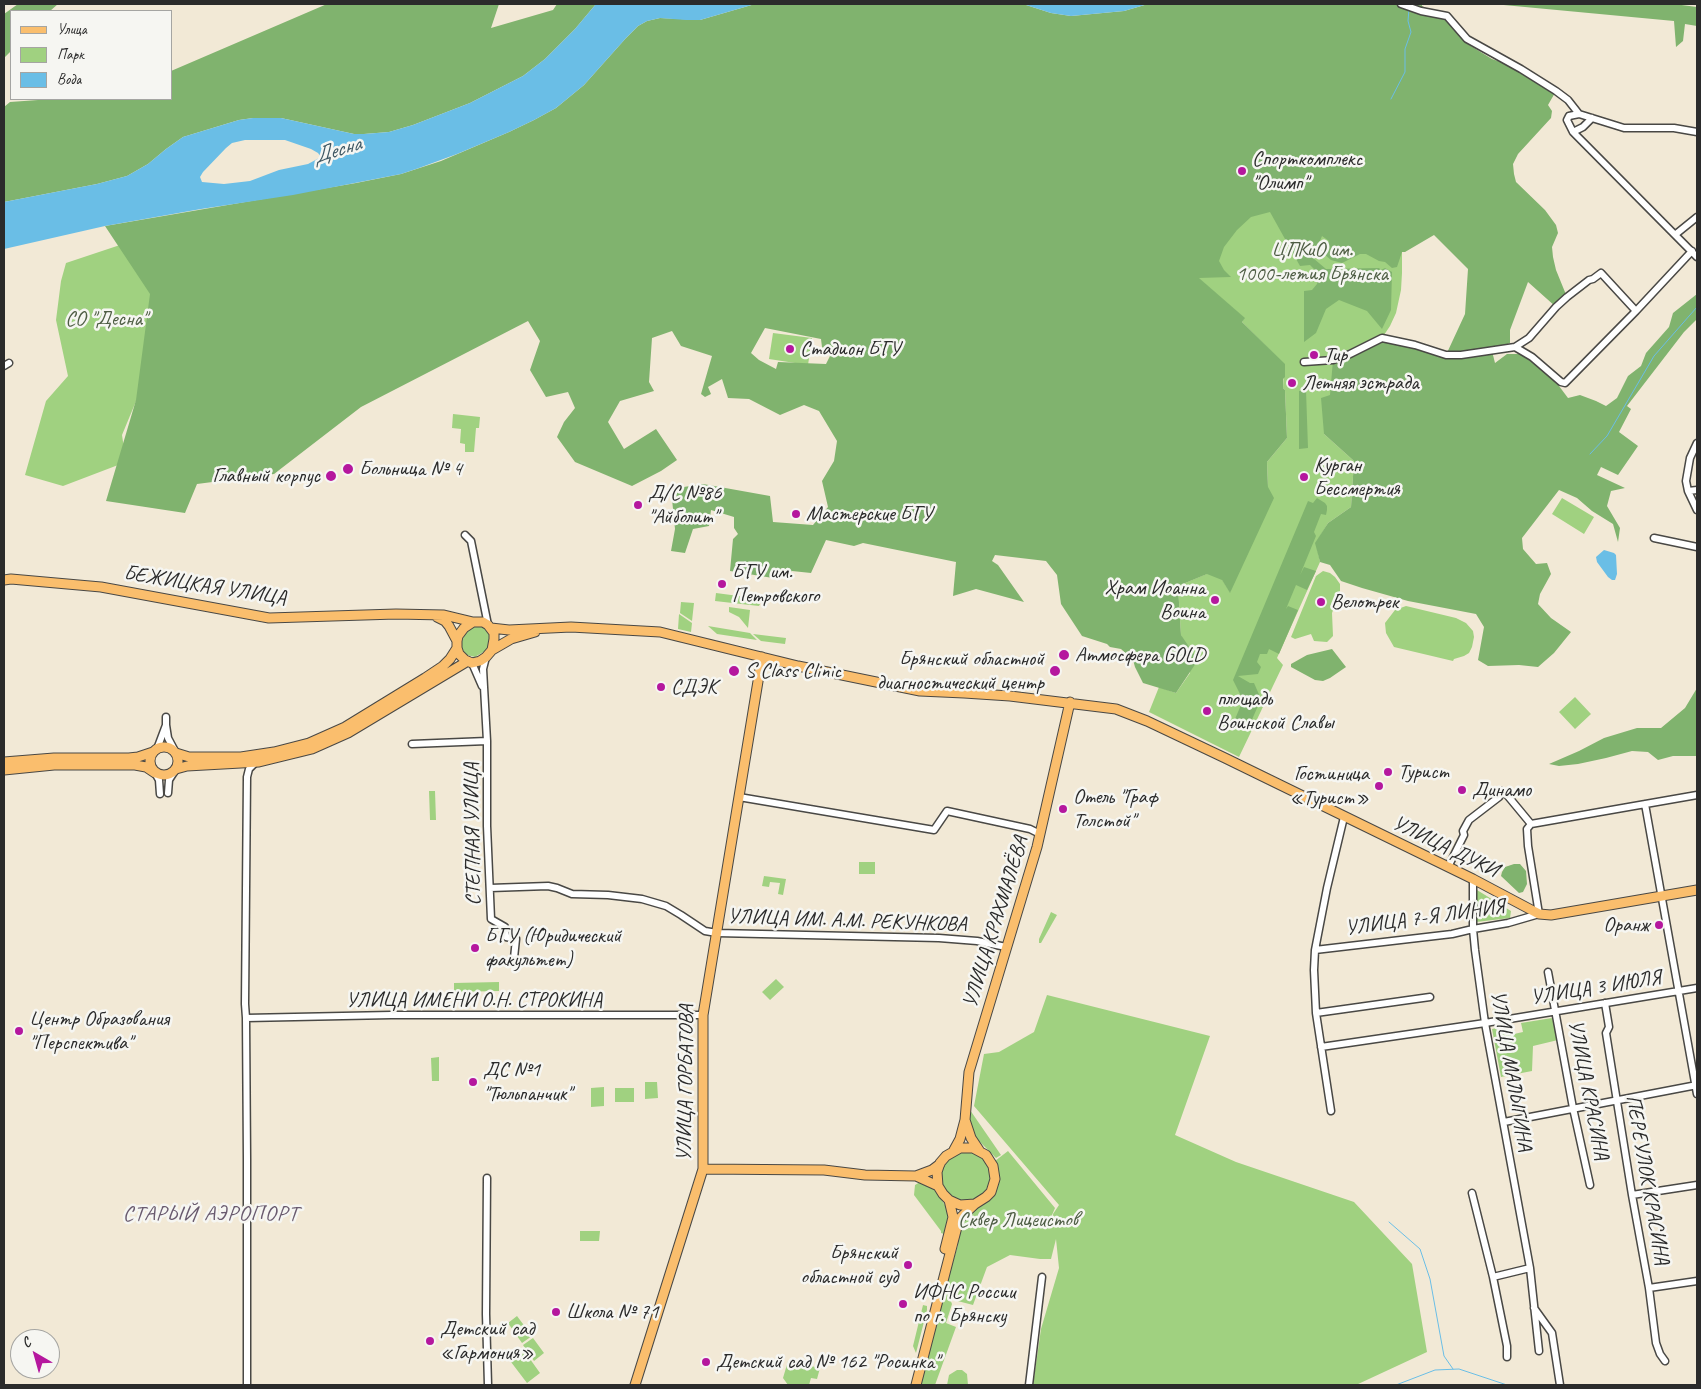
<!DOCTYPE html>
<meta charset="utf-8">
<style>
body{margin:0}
#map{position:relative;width:1701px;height:1389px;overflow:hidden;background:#f2e9d6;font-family:Caveat,sans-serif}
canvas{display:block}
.frame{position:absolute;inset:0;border:5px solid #2b2b2b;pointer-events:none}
.legend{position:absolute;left:10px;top:10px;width:162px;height:90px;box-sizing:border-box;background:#f6f6f2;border:1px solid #a5a5a2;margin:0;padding:6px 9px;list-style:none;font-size:15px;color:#2b2b2b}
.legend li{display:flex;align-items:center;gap:10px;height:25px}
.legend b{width:25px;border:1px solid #a5a5a2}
.north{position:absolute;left:10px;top:1329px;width:50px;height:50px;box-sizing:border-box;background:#f6f6f2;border:1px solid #a5a5a2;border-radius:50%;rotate:322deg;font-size:14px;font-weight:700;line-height:20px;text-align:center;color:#2b2b2b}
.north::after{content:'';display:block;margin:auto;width:18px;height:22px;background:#b5179e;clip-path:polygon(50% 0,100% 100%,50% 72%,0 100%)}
</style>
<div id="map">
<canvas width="1701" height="1389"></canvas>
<div class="frame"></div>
<ul class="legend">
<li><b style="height:6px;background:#fabe6d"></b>Улица</li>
<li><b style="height:14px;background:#a0d180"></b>Парк</li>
<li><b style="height:14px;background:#6abee6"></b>Вода</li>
</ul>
<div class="north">С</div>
</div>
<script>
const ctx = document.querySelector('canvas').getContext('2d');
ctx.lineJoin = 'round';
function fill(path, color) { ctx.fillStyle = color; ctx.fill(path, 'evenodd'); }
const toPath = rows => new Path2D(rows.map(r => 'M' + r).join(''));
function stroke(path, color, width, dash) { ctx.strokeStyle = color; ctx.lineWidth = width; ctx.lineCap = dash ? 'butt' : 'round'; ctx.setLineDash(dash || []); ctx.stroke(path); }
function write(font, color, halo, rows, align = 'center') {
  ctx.font = font + ' Caveat,sans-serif'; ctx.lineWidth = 5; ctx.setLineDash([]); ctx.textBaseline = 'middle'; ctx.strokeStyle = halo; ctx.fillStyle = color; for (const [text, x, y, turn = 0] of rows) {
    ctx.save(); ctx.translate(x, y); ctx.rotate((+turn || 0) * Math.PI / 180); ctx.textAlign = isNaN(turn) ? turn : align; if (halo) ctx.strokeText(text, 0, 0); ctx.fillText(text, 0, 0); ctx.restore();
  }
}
const green = toPath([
 [1271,163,1402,252,1402,273,1401,290,1396,313,1390,326,1382,338,1330,396,1324,434,1354,461,1351,507,1328,523,1316,543,1320,562,1277,658,1283,665,1239,757,1149,712,1159,687,1176,693,1190,673,1181,635,1178,586,1216,570,1230,592,1268,487,1267,462,1287,438,1285,390,1283,388,1284,364,1242,322,1244,318,1198,278],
 [123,244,155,290,144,382,122,435,126,462,63,486,25,475,46,401,68,376,56,320,61,281,66,263],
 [773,333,812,338,808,365,769,359],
 [453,414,480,417,479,428,476,428,474,452,465,452,465,444,460,443,461,429,452,428],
 [1562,498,1594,517,1584,534,1552,514],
 [1323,571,1330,573,1335,577,1340,584,1340,592,1332,613,1333,636,1327,642,1314,641,1311,634,1295,639,1291,637,1316,576],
 [716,593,754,598,754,603,760,604,759,606,715,601],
 [681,602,694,603,692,621,680,613],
 [1406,606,1456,618,1466,623,1473,631,1474,637,1472,647,1469,653,1464,656,1454,659,1453,661,1394,647,1386,633,1385,623,1395,610],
 [729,607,750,610,748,628,739,617,729,612],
 [679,614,692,623,691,632,678,629],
 [708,626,750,633,757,640,717,634],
 [473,627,483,627,489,632,490,636,489,646,485,651,475,657,467,655,461,648,461,643,465,634],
 [753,634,786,638,785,644,761,641],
 [1575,697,1591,714,1575,729,1559,712],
 [429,791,435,791,436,820,430,820],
 [859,862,875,862,875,874,859,874],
 [764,876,786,879,783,895,778,894,780,883,770,882,769,887,762,886],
 [1477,890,1511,911,1510,918,1476,922],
 [1051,912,1057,915,1041,943,1039,943,1039,939],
 [776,979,784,987,770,1000,762,992],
 [499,982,499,991,454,992,454,983],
 [1047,995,1210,1036,1175,1135,1236,1162,1354,1202,1412,1264,1427,1352,1356,1385,1033,1385,1041,1329,1059,1268,1056,1239,1051,1259,1040,1259,1010,1255,987,1267,973,1305,950,1299,952,1304,946,1323,956,1327,935,1385,917,1385,941,1300,946,1298,941,1296,949,1264,953,1262,958,1245,955,1240,960,1223,976,1208,989,1201,994,1195,1000,1179,995,1161,1008,1151,1055,1208,1052,1215,1055,1230,1053,1214,1059,1205,974,1106,984,1054,999,1052,1034,1032],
 [1552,1018,1558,1040,1533,1046,1532,1071,1501,1077,1492,1029,1501,1027,1505,1036,1523,1032,1521,1023],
 [439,1057,439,1081,432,1081,431,1058],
 [645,1082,657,1082,658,1098,645,1099],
 [604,1087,604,1106,591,1107,591,1088],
 [615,1088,634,1088,634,1102,615,1102],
 [970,1110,1001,1155,996,1158,973,1135,970,1122],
 '941 1177a25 25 0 1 1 50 0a25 25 0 1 1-50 0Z',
 [920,1182,935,1190,947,1208,949,1215,947,1235,941,1233,941,1231,914,1195,915,1185],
 [580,1231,600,1231,599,1241,580,1241],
 [923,1305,927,1306,927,1310,916,1353,913,1346],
 [517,1316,532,1336,522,1343,508,1323],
 [533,1338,544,1353,534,1361,523,1345],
 [525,1352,540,1373,527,1383,511,1362],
 [788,1361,820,1368,817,1379,811,1378,809,1385,788,1385,783,1378],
 [957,1370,962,1370,967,1374,968,1385,947,1385,949,1375]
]);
const forest = toPath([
 [18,4,58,4,50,11,11,11,11,51,4,58,4,14],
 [327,4,499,4,491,28,553,10,557,4,596,4,575,29,545,59,523,76,470,103,413,125,389,132,364,134,354,134,281,118,253,118,239,120,183,137,166,149,148,164,127,176,97,184,4,202,4,107,10,102,52,99,171,99,171,71],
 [755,4,1023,4,1051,13,1071,16,1124,11,1148,4,1422,4,1422,6,1448,19,1466,43,1492,59,1521,69,1556,91,1548,105,1552,111,1551,118,1518,154,1513,164,1514,174,1516,182,1545,210,1556,225,1558,233,1552,247,1553,257,1556,270,1567,297,1556,307,1528,282,1510,330,1510,343,1492,351,1495,363,1507,354,1526,354,1547,370,1568,398,1580,395,1596,401,1606,406,1617,398,1628,376,1641,366,1646,353,1669,327,1673,313,1697,294,1697,319,1684,332,1627,406,1631,409,1619,432,1638,446,1618,475,1601,467,1597,475,1625,488,1611,491,1607,506,1620,528,1618,542,1613,524,1592,511,1577,498,1559,490,1522,538,1523,549,1536,564,1547,563,1551,574,1540,594,1538,604,1551,618,1571,632,1554,653,1538,667,1519,665,1488,666,1478,660,1484,627,1476,614,1408,601,1362,588,1341,581,1330,565,1320,562,1315,543,1328,523,1351,507,1354,461,1324,434,1321,398,1330,395,1333,360,1382,338,1446,355,1465,314,1468,269,1434,235,1405,252,1402,252,1397,267,1392,268,1385,262,1379,261,1366,254,1360,254,1342,263,1331,260,1323,253,1323,248,1329,241,1322,236,1313,258,1326,269,1379,268,1381,270,1385,268,1392,272,1391,310,1382,329,1367,311,1339,300,1326,309,1316,333,1304,342,1304,291,1312,290,1317,284,1318,279,1317,272,1310,265,1300,266,1270,212,1251,217,1237,230,1224,247,1219,261,1224,270,1231,277,1199,278,1245,318,1242,322,1285,364,1285,377,1283,379,1283,388,1285,390,1287,438,1267,462,1268,487,1274,498,1230,593,1222,580,1207,574,1178,586,1181,635,1198,660,1176,693,1143,683,1135,667,1133,660,1121,649,1110,647,1107,644,1082,636,1061,604,1057,575,1046,561,995,555,992,561,998,565,1024,602,976,589,953,596,956,562,863,543,854,546,826,540,811,573,792,571,779,579,730,571,733,539,738,534,734,528,734,517,711,510,709,526,693,529,685,553,671,551,675,529,671,489,703,484,770,496,773,522,813,525,828,507,822,481,834,461,837,441,819,411,804,405,780,415,749,399,728,398,722,379,708,387,711,394,705,397,701,394,712,356,681,346,672,331,652,338,649,382,654,391,620,401,608,422,624,449,656,429,677,460,661,471,632,486,575,462,557,437,564,422,575,408,568,392,546,397,530,370,540,341,528,321,361,407,274,474,197,484,185,513,106,501,136,400,150,294,105,226,356,183,401,174,441,161,509,132,534,120,556,108,584,85,626,38,638,26,647,21,660,18,700,20],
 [765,328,821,339,822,347,830,356,826,364,778,362,776,369,759,360,751,353],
 [1493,4,1674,4,1697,7,1697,26,1685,24,1683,41,1676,47,1674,21],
 [1306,390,1308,448,1299,449,1299,391],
 [1317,498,1325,503,1327,506,1327,510,1326,515,1321,514,1314,532,1316,536,1300,575,1304,567,1316,571,1307,590,1296,585,1286,609,1288,606,1298,610,1279,654,1269,649,1267,654,1260,654,1257,662,1261,667,1258,674,1238,676,1250,683,1254,683,1261,699,1247,731,1233,724,1243,700,1233,680,1308,501,1313,503],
 [1332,649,1346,667,1330,678,1323,681,1315,680,1291,667,1291,664,1307,655],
 [1697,688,1697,756,1673,756,1658,760,1648,752,1632,751,1606,758,1578,764,1559,766,1549,764,1579,751,1604,738,1637,728,1661,728,1685,708],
 [1514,864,1520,864,1526,871,1527,884,1523,892,1519,893,1501,876,1502,872,1505,867]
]);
const water = toPath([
 [596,4,755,4,700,20,686,20,660,18,647,21,638,26,626,38,584,85,556,108,534,120,509,132,457,154,419,168,401,174,293,195,201,209,105,226,4,249,4,202,97,184,127,176,148,164,166,149,183,137,239,120,253,118,281,118,354,134,364,134,389,132,413,125,470,103,523,76,545,59,575,29],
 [245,140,285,140,311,149,318,153,321,157,308,164,279,170,250,181,224,184,202,182,200,177,203,172,226,148,232,143],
 [1023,4,1148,4,1124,11,1071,16,1051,13],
 [1604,550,1614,553,1616,555,1617,574,1615,580,1612,580,1608,577,1597,562,1596,557]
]);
const stream = toPath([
 [1391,99,1405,72,1405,49,1411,32,1408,21,1409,9],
 [1590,454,1607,436,1654,356,1697,307],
 [1389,1222,1420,1249,1430,1279,1444,1356,1453,1369],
 [1396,1385,1435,1370,1459,1369,1507,1385]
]);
const minor = toPath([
 [1401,4,1421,11,1447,16,1467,39,1521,69,1556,91,1568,100,1579,114],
 [1592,118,1583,127,1573,132,1567,120,1569,116,1579,114,1624,128,1674,128,1697,132],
 [1573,132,1697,257],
 [1676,234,1697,217],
 [1515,347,1529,338,1556,307,1567,297,1589,280,1593,279,1601,273,1636,311],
 [1304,362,1333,360,1350,354,1382,338,1415,345,1446,355,1461,355,1515,347,1532,357,1561,382,1565,383,1636,311,1692,251],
 [4,366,9,363],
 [1697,443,1690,458,1686,481,1688,491,1697,510],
 [1688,491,1697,490],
 [465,535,471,541,488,625],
 [1654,538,1697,547],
 [486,657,483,669,487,741,487,826,491,919,505,927,506,937,516,939,514,958],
 [472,663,482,686],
 [166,725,166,717],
 [412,744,487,741],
 [157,749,166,725,168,738,176,753],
 [155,773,159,780,160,794],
 [168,793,169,780,176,769],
 [739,797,934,830,947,811,1030,829,1040,834],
 [1645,804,1697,1094],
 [1448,867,1464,835,1463,831,1469,820,1499,797,1501,791,1507,795,1531,824],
 [1473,879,1473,929,1475,950,1485,1023,1530,1268,1539,1351],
 [490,888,548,886,557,888,572,894,608,895,642,899,666,906,681,915,705,931,717,933,939,938,977,941,1006,947],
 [1315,950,1452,934,1473,929,1508,923,1539,914,1528,846,1527,829,1531,824,1697,795],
 [1548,972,1573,1108,1590,1185],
 [1605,1003,1609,1027,1606,1033,1632,1195,1649,1288,1656,1343,1660,1354,1665,1361],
 [1316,1013,1430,997],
 [246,1018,391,1015,703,1015],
 [1321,1047,1485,1023,1697,988],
 [1331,1111,1316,1013,1314,970,1315,950,1327,888,1344,817],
 [1504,1122,1697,1085],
 [487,1178,486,1314,488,1385],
 [1472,1193,1493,1277,1507,1346,1507,1357],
 [1632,1195,1697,1185],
 [1493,1277,1530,1268],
 [1649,1288,1697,1281],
 [1534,1308,1552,1333,1560,1385],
 [247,1385,247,1159,246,1018,245,1004,247,777,249,769,256,762],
 [1029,1385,1042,1277]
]);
const major = toPath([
 [4,580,11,579,101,587,269,618,396,614,444,615,473,622],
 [437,617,445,621,449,626,457,641],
 [473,622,483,622,488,625,494,633,494,639,492,650,486,657,480,661,472,663,465,660,459,654,457,648,457,641,458,636,464,628,473,622],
 [491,628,509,630,571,627,660,632,798,666,920,691,964,693,1010,696,1116,709,1147,721,1225,758,1473,879,1539,914,1551,915,1697,890],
 [492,650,511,639,535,632],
 '150 761a14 14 0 1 1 28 0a14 14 0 1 1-28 0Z',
 [176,753,189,757,241,757,274,752,309,743,345,727,425,678,443,666,450,659,457,648],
 [4,762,54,758,129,758,138,757,153,752],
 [176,769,187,766,259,762,312,749,348,733,468,661],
 [4,770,54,765,135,765,146,767,155,773],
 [965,1120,971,1138,979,1150],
 [954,1150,960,1139,965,1120,969,1072,1037,847,1070,702],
 [703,1169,824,1170,865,1175,916,1176,938,1186],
 [916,1176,932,1170,940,1164],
 [945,1249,953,1217,949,1200],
 [635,1385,703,1169,703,1015,762,657],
 [916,1385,959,1219,975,1204,986,1197,991,1192,995,1179,993,1166,986,1155,973,1148,960,1148,946,1156,940,1163,937,1172,938,1186,943,1194,949,1200,960,1205,975,1204]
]);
const markers = [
 [1242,171,5,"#b5179e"],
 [790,349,5,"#b5179e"],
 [1314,355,5,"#b5179e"],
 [1292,383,5,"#b5179e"],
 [348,469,6,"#b5179e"],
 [331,476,6,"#b5179e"],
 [1304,477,5,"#b5179e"],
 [638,505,5,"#b5179e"],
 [796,514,5,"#b5179e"],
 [722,584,5,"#b5179e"],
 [1215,600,5,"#b5179e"],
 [1321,602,5,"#b5179e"],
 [1064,655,6,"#b5179e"],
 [734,671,6,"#b5179e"],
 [1055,671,6,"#b5179e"],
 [661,687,5,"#b5179e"],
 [1207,711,5,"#b5179e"],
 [1388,772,5,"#b5179e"],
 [1379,786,5,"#b5179e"],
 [1462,790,5,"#b5179e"],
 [1063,809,5,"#b5179e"],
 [1659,925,5,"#b5179e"],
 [475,948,5,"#b5179e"],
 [19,1031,5,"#b5179e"],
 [473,1082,5,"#b5179e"],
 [908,1265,5,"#b5179e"],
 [903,1304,5,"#b5179e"],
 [556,1312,5,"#b5179e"],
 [430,1341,5,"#b5179e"],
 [706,1362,5,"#b5179e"]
];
const poiNames = [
 ["Спорткомплекс",1252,159],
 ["\"Олимп\"",1252,183],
 ["Стадион БГУ",800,349],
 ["Тир",1324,355],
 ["Летняя эстрада",1302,383],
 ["Курган",1314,465],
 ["Бессмертия",1314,489],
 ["Больница № 4",359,469],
 ["Главный корпус",320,476,"right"],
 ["Д/С №86",648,493],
 ["\"Айболит\"",648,517],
 ["Мастерские БГУ",806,514],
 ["БГУ им.",732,572],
 ["Петровского",732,596],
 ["Храм Иоанна",1205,588,"right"],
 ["Воина",1205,612,"right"],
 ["Велотрек",1331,602],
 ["Атмосфера GOLD",1075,655],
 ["Брянский областной",1044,659,"right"],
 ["диагностический центр",1044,683,"right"],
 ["S Class Clinic",745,671],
 ["СДЭК",671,687],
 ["площадь",1217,699],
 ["Воинской Славы",1217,723],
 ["Турист",1398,772],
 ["Гостиница",1369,774,"right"],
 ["«Турист»",1369,798,"right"],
 ["Динамо",1472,790],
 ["Отель \"Граф",1073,797],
 ["Толстой\"",1073,821],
 ["Оранж",1649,925,"right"],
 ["БГУ (Юридический",485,936],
 ["факультет)",485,960],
 ["Центр Образования",29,1019],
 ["\"Перспектива\"",29,1043],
 ["ДС №1",483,1070],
 ["\"Тюльпанчик\"",483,1094],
 ["Брянский",898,1253,"right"],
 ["областной суд",898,1277,"right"],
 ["ИФНС России",913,1292],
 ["по г. Брянску",913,1316],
 ["Школа № 71",566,1312],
 ["Детский сад",440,1329],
 ["«Гармония»",440,1353],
 ["Детский сад № 162 \"Росинка\"",716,1362]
];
const parkNames = [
 ["ЦПКиО им.",1312,250],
 ["1000-летия Брянска",1312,274],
 ["СО \"Десна\"",106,319],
 ["Сквер Лицеистов",1018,1220]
];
const streetNames = [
 ["БЕЖИЦКАЯ УЛИЦА",205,586,9],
 ["СТЕПНАЯ УЛИЦА",473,834,-91],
 ["УЛИЦА ДУКИ",1445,847,26],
 ["УЛИЦА 7-Я ЛИНИЯ",1425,918,-8],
 ["УЛИЦА ИМ. А.М. РЕКУНКОВА",847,921,2],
 ["УЛИЦА КРАХМАЛЁВА",996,922,-73],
 ["УЛИЦА 3 ИЮЛЯ",1596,988,-9],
 ["УЛИЦА ИМЕНИ О.Н. СТРОКИНА",474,1000],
 ["УЛИЦА МАЛЫГИНА",1511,1071,80],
 ["УЛИЦА ГОРБАТОВА",686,1083,-89],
 ["УЛИЦА КРАСИНА",1588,1090,79],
 ["ПЕРЕУЛОК КРАСИНА",1647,1180,80]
];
const waterNames = [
 ["Десна",337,151,-17]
];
const neighbourhoodNames = [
 ["СТАРЫЙ АЭРОПОРТ",211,1214]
];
fill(green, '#a0d180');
fill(forest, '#80b36e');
fill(water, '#6abee6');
stroke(stream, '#6abee6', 1);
stroke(minor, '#494845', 9);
stroke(major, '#494845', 11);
stroke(minor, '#fff', 6);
stroke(major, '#fabe6d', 9);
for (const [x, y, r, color] of markers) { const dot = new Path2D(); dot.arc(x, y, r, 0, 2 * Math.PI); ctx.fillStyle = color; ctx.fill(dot); stroke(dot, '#f6f6f2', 2); }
write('21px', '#2b2b2b', '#f6f6f2', poiNames, 'left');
write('21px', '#4e5d44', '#f6f6f2', parkNames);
write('21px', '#2b2b2b', '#f6f6f2', streetNames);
write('italic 22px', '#3e5763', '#f6f6f2', waterNames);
ctx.letterSpacing = '1px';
write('22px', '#695a6e', '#f6f6f2', neighbourhoodNames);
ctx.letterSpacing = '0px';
</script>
